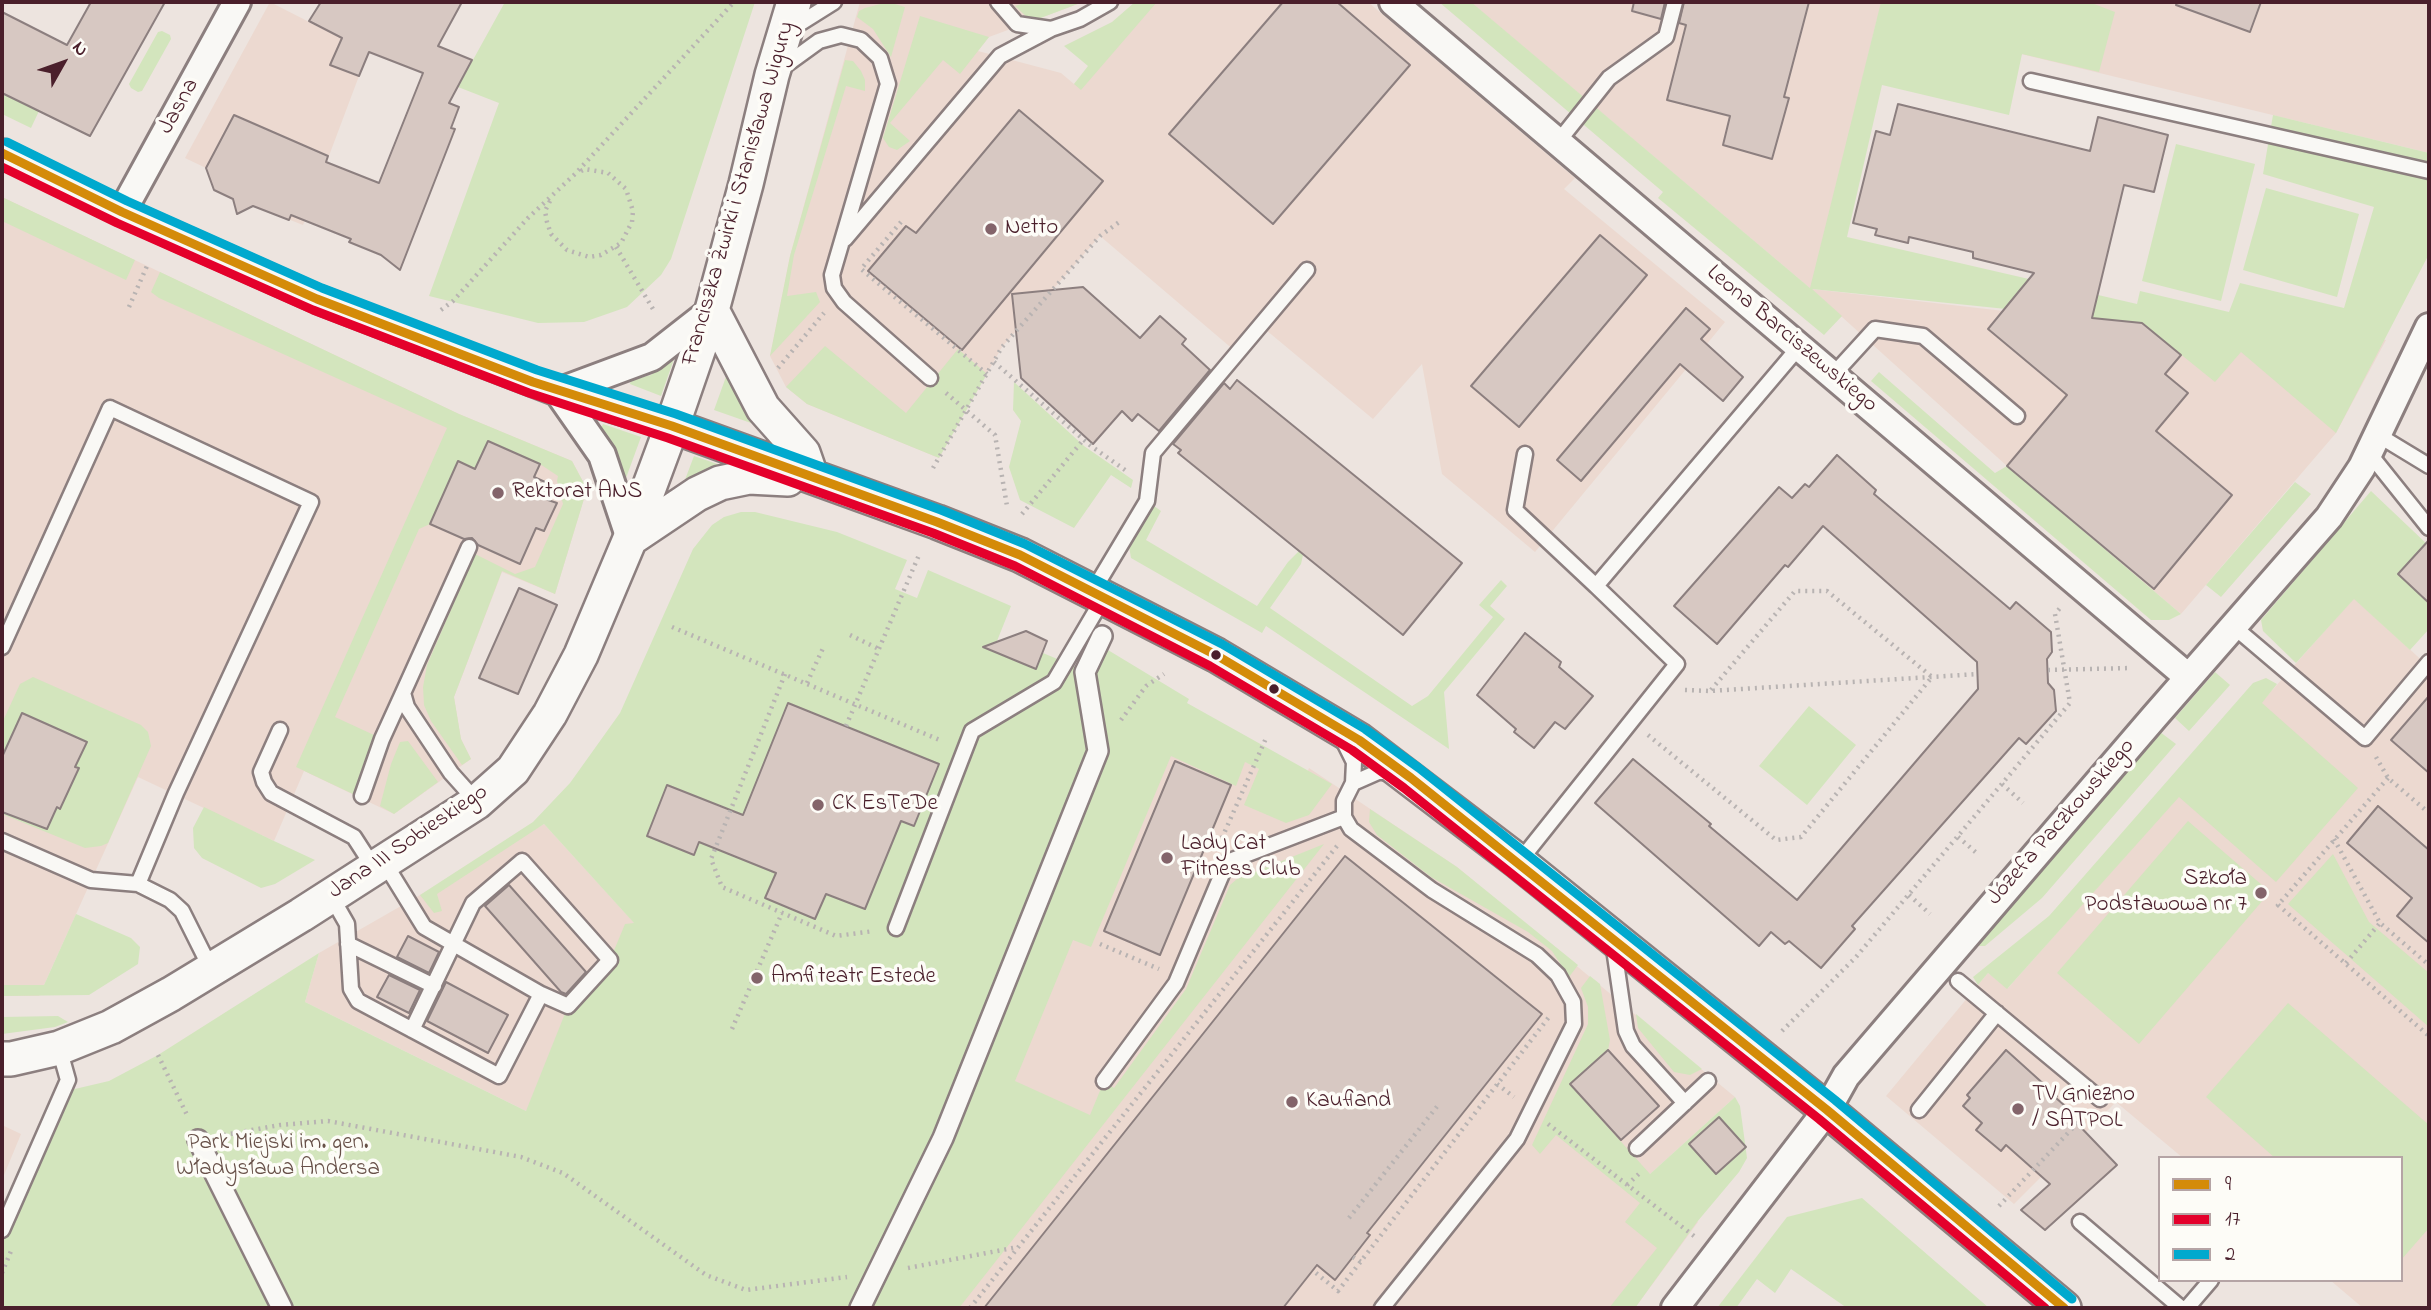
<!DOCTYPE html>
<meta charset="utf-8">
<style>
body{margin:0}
#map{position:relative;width:2431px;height:1310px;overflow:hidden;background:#ede4df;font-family:"Indie Flower",sans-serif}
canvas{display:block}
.frame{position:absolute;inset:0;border:4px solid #4a1f2b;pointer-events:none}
.legend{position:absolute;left:2158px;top:1156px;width:245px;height:126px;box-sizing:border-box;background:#fdfcf7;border:2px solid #b5a4a5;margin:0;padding:9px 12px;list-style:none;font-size:21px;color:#4a1f2b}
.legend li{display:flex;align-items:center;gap:14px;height:35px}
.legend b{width:35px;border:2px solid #b5a4a5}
.north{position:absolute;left:28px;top:28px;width:70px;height:70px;-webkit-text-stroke:5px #fdfcf7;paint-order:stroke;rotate:50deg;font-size:19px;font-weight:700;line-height:28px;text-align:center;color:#4a1f2b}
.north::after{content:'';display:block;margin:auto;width:24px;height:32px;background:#4a1f2b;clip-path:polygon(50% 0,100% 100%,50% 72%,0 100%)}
</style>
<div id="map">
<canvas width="2431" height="1310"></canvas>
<div class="frame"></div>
<ul class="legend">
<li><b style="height:9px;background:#d48b09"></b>9</li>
<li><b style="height:9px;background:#e4002b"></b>17</li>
<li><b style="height:9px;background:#00a9ce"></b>2</li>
</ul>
<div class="north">N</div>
</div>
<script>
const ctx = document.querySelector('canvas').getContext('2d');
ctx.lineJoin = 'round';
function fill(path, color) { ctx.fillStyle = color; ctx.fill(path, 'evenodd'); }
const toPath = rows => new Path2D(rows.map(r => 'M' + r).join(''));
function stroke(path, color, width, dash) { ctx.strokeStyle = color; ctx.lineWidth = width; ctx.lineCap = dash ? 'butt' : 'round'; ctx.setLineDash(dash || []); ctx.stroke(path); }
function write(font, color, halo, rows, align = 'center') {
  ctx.font = font + ' "Indie Flower",sans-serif'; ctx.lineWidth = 7; ctx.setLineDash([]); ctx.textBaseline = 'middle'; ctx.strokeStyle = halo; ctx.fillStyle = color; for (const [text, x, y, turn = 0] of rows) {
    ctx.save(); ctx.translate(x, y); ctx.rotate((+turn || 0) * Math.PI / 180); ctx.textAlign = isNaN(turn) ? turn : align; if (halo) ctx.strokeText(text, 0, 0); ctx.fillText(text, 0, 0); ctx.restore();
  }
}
const built = toPath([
 [270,2,368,52,303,225,214,190,206,168,185,158],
 [860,2,1083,2,989,37,978,51,1061,73,1074,84,1146,2,1368,2,1575,178,1564,189,1725,322,1535,552,1442,474,1422,364,1373,419,1266,330,1242,357,1100,236,1002,347,939,458,807,404,786,387,770,356,790,256],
 [1470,2,2429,2,2429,153,1877,19,1812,289,2004,311,2386,340,2336,433,2181,614,2007,466,1811,289],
 [2,197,459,414,572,461,587,489,555,594,502,572,454,697,461,739,471,759,394,814,304,771,274,841,138,777,39,996,2,996],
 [2354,598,2429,667,2429,1308,2363,1308,2330,1280,2401,1280,2401,1158,2183,1158,2116,1102,2014,1204,1886,1096,1988,973,2008,988],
 [1142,706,1300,791,1309,768,1457,867,1735,1097,1650,1174,1698,1222,1635,1308,910,1308],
 [544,824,660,951,526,1111,305,1002,319,953],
 [2,1125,21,1134,2,1180]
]);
const green = toPath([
 [505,2,755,2,671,259,661,275,627,307,584,322,538,323,429,296,499,103,458,87],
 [888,2,905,7,891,57,873,29,857,17,859,11,865,8],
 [1028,2,1083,2,1038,19,1028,18,1015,6],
 [1135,2,1157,2,1081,90,1074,84,1088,66,1064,46,1112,22],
 [1439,2,1471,2,1810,288,1881,2,2089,2,2115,12,2099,72,2022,54,2009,115,1882,85,1847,237,2137,304,2140,291,2229,312,2240,283,2344,308,2374,207,2263,174,2273,115,2429,153,2429,254,2336,433,2241,352,2215,382,2142,323,1812,289,1842,316,1824,335,1658,198,1663,192],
 [920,16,989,37,960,74,943,60,890,123,910,141,897,150,889,147,883,138],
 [162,31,170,35,171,39,142,91,138,92,131,88,129,84,158,32],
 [845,60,853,61,861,71,865,80,865,91,846,86,794,255,787,296,816,292,820,302,770,356,790,256],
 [2,93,39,111,31,128,2,114],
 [2176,144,2255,164,2221,301,2142,281],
 [2266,188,2359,214,2337,297,2243,270],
 [2,197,135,260,126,280,2,221],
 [160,272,459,414,572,461,587,489,555,594,502,571,454,697,461,739,471,759,462,765,431,721,424,705,423,687,427,665,475,554,515,574,535,567,563,504,557,481,558,476,540,464,488,441,475,469,458,461,430,524,419,529,335,717,374,735,355,795,296,767,447,428,159,298,151,292],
 [825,346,906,413,958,349,987,374,939,458,807,404,786,387],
 [670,357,674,359,661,396,630,384,631,380,651,375],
 [1879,372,1995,473,2007,466,2181,614,2169,620,2151,620,1871,381],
 [727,374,733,377,737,395,744,407,752,416,751,423,714,410],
 [1014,382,1084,446,1133,480,1131,488,1111,475,1074,528,1020,500,1009,467,1021,421,1013,410],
 [603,424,641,437,626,478,611,441,601,428],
 [694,456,726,467,683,485],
 [2295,482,2311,494,2221,597,2206,585],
 [2371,491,2429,546,2429,629,2410,650,2354,599,2296,663,2263,631,2261,620],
 [1154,506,1161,511,1146,540,1257,606,1288,562,1299,551,1303,555,1301,564,1270,608,1412,706,1428,696,1493,617,1479,605,1501,580,1507,586,1490,606,1505,619,1444,692,1449,749,1266,626,1262,633,1131,558,1129,546],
 [741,512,755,512,837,532,907,560,895,589,917,598,928,570,1011,606,993,651,1035,669,1043,653,1081,669,1098,644,1189,699,1187,703,1332,784,1309,815,1286,823,1244,805,1259,769,1245,762,1236,786,1171,756,1091,947,1073,940,1015,1081,1090,1115,1104,1081,1114,1088,1186,989,1230,885,1237,879,1324,844,959,1308,2,1308,2,1230,62,1092,109,1081,158,1055,319,953,305,1002,526,1111,568,1006,610,960,625,924,634,923,544,824,437,894,442,911,434,913,420,895,533,822,570,783,620,713,693,549,712,525,724,517],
 [2215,672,2230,685,2189,731,2175,718],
 [33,677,141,725,148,732,151,746,108,843,101,846,85,848,2,814,2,807,6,809,5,813,47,829,57,807,61,808,78,768,75,767,86,742,22,714,2,757,2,723,20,684],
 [2266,678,2277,684,2262,703,2358,788,2276,882,2179,797,2007,989,1988,973,1978,985,1973,977,2049,916,2253,683],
 [1809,706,1856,745,1807,805,1759,766],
 [2160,732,2176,744,2042,898,1985,946,1978,946],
 [408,741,438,782,394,814,380,806,391,764,400,742],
 [204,807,274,841,315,860,275,884,261,888,202,858,194,848,193,828],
 [1370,809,1457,867,1578,965,1569,977,1552,951,1528,932,1431,877,1377,835,1369,822],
 [2188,821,2270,892,2139,1044,2057,973],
 [2333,854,2369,922,2429,973,2429,1027,2288,904],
 [76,914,131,938,140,947,138,964,89,995,2,996,2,985,44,985],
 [1590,976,1600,984,1610,1040,1608,1050,1570,1085,1650,1174,1735,1097,1740,1106,1747,1158,1739,1172,1697,1222,1635,1308,1609,1308,1657,1248,1625,1222,1640,1203,1556,1135,1540,1154,1532,1145,1588,1024,1588,1007,1581,988],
 [2288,1003,2429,1125,2429,1228,2401,1260,2401,1158,2275,1158,2206,1097],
 [1636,1014,1702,1069,1690,1075,1674,1072,1638,1028],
 [58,1016,68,1022,55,1027,2,1034,2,1017],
 [1862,1198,1989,1308,1847,1308,1791,1269,1775,1293,1757,1279,1736,1308,1717,1308,1787,1217]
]);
const building = toPath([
 [91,2,165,2,90,136,2,93,2,12,67,45,91,2],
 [321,2,462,2,438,46,472,60,449,103,459,107,451,128,455,129,400,270,381,255,349,242,351,239,291,215,289,220,253,206,237,214,233,199,214,190,206,168,234,115,328,156,326,162,379,183,423,73,369,52,359,76,330,65,342,38,309,21,321,2],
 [1283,2,1337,2,1410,65,1273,224,1169,134,1283,2],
 [1634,2,1665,2,1661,19,1632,11,1634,2],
 [1684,2,1809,2,1784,97,1789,98,1772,159,1723,145,1730,116,1667,100,1686,25,1679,23,1684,2],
 [2177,2,2261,2,2250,32,2176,5,2177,2],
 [1898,104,2090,151,2098,117,2168,135,2154,192,2124,185,2092,318,2142,323,2181,355,2165,374,2188,393,2156,431,2232,495,2154,589,2007,466,2067,395,1988,329,2034,273,1973,258,1973,252,1909,237,1908,243,1875,235,1877,229,1853,223,1876,131,1890,135,1898,104],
 [1019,110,1103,181,962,350,868,271,906,226,916,233,1019,110],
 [1600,235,1647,275,1519,427,1471,386,1600,235],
 [1083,287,1140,338,1160,316,1186,339,1182,344,1210,370,1159,431,1138,414,1132,421,1122,411,1093,444,1021,378,1012,294,1083,287],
 [1686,308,1710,329,1701,339,1743,377,1723,401,1680,364,1581,481,1557,460,1686,308],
 [1237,380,1462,563,1403,635,1178,453,1181,450,1173,444,1224,383,1230,389,1237,380],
 [488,441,540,464,534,477,554,486,548,500,557,503,549,520,544,531,536,528,520,564,478,545,472,538,464,539,430,524,458,461,475,469,488,441],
 [1837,455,1876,490,1874,494,2010,609,2016,602,2051,632,2052,652,2047,659,2048,683,2054,690,2056,711,2026,744,2019,738,1852,926,1855,929,1821,968,1789,941,1785,944,1771,932,1759,946,1595,803,1633,759,1711,824,1709,826,1797,900,1978,689,1977,662,1823,526,1788,567,1785,565,1717,644,1674,606,1779,487,1792,498,1805,484,1809,487,1837,455],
 [2429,540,2429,603,2398,574,2429,540],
 [519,588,557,605,518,694,479,678,519,588],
 [1026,631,1047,641,1036,669,983,647,1026,631],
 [1525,633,1561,662,1559,667,1593,696,1565,729,1555,722,1534,748,1514,732,1516,729,1477,695,1525,633],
 [2429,696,2429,773,2391,740,2429,696],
 [788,703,939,764,914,826,901,821,865,909,826,894,815,919,765,898,776,873,699,842,694,855,647,836,667,785,743,815,788,703],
 [22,713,87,742,75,767,79,768,60,809,57,807,47,829,2,812,2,757,22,713],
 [1175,761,1231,785,1160,955,1104,931,1175,761],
 [2378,806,2429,850,2429,943,2397,916,2412,898,2347,843,2378,806],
 [1345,856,1542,1014,1367,1233,1370,1235,1335,1280,1317,1265,1283,1308,984,1308,1345,856],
 [509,885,586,972,566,994,561,992,485,906,509,885],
 [408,936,439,952,429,973,397,957,408,936],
 [389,975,420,990,409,1013,377,997,389,975],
 [446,982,508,1015,488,1053,427,1021,446,982],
 [1608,1050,1659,1106,1621,1140,1570,1084,1608,1050],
 [2006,1050,2057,1096,2056,1098,2073,1113,2070,1116,2117,1165,2045,1230,2021,1210,2050,1184,2006,1145,2001,1151,1976,1130,1982,1123,1963,1106,1970,1098,1967,1095,2006,1050],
 [1719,1117,1746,1147,1716,1174,1689,1144,1719,1117]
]);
const path = toPath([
 [550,201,545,211,547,222,551,234,567,250,589,257,601,255,621,243,632,222,633,211,626,189,608,173,585,169,579,172],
 [901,222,861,269,987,374],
 [616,247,653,309],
 [129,307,147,266],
 [441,310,453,301,528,218,575,174,734,2],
 [994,362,1091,446,1128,472],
 [778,368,824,313],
 [946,393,995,435,1007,506],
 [933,468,1002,347,1100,236,1122,220],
 [1022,514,1084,439],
 [672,627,942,741],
 [850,635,879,649],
 [2048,670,2131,668],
 [785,674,711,859,722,887,836,936,874,931],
 [807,683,824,646],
 [1685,690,1710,691,1978,674],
 [1121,720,1146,686,1164,674],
 [846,726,919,555],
 [1648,735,1776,840,1801,837,1932,677,1827,591,1795,591,1710,691],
 [2376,757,2388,778,2429,813],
 [2388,778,2278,905,2429,1036],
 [2002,784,2023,803],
 [1958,837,1979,855],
 [1222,838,1267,736],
 [2334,839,2380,923,2429,965],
 [1909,895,1930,914],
 [1100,944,1159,969],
 [2346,963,2380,923],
 [732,1029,782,913],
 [1782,1031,1856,957,2070,703,2055,614,2060,608],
 [158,1055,188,1117],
 [1497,1084,1514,1097],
 [1548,1124,1694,1236],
 [224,1135,280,1125,328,1121,521,1157,563,1173,706,1275,746,1290,847,1277],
 [1627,1185,1642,1171],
 [1999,1206,2085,1115],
 [1349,1218,1439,1104],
 [1353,1257,1361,1262],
 [908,1268,1018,1247],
 [2,1273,11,1251],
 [1316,1273,1338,1291,1549,1017],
 [970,1308,1337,846]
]);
const service = toPath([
 [998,2,1017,24,1051,29],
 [791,29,834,2],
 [779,70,819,41,841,35,861,40,880,58,888,84,832,275,834,288,844,302,930,378],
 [2031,81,2429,171],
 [1558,142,1609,78,1666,37,1675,2],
 [845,239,1000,56,1051,29,1080,19,1110,2],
 [1833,375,1875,329,1923,336,2017,416],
 [2378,435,2429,466],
 [2369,453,2429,528],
 [1525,454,1515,510,1596,586],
 [469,547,403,693,407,707,451,773,477,802],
 [1093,591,1147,501,1153,453,1307,270],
 [2233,626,2365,738,2429,662],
 [2,647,110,408,311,502,176,793,138,884],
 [280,730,261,772,264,782,271,793,354,837,374,868],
 [1343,740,1354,762,1353,783,1344,801,1344,817,1351,829,1432,890,1537,955,1558,975,1573,1002,1574,1024,1517,1139,1382,1308],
 [1353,783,1378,772,1391,772],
 [362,796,382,739,403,693],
 [2,841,91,880,138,884,170,900,182,911,211,969],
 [1519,862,1677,664,1596,586,1799,347],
 [331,896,347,924,351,989,358,1001,499,1076,541,994,424,927,384,862],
 [896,928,972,731,1054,682,1104,597],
 [1613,942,1626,1031,1633,1046,1685,1103],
 [348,944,434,986],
 [1958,981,2100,1099],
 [412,1030,473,903,522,861,610,960,568,1006,541,994],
 [1104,1081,1176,983,1227,862,1344,817],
 [1919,1110,1997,1013],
 [1637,1148,1708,1081],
 [2080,1222,2181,1308],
 [2,1230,68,1080,59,1048],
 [2187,1308,2211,1280]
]);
const pedestrian = toPath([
 [198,1140,282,1308],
 [860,1308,943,1138,1098,751,1085,672,1102,636]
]);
const minor = toPath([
 [1393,2,2188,677],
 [2,153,122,212,317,299,558,392,672,426],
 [122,212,237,2],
 [558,392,652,357,712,310],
 [558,392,602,455,630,539],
 [1675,1308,1827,1110,1846,1076,2155,716,2329,517,2362,467,2429,327]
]);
const tertiary = toPath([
 [712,310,763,408,803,453,811,476],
 [672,426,937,522,1020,555,1216,655,1359,740,1519,862,1827,1110,2064,1308],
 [630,539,697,494,720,483,749,477,788,479],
 [2,1059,11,1059,59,1048,111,1027,171,994,301,915,477,802,513,770,550,714,581,655,630,539,672,426,712,310,746,184,772,75,794,2]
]);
const bus1 = toPath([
 [2,153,122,212,317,299,533,382,672,426,937,522,1020,555,1216,655,1359,740,1411,778,1827,1110,2064,1308]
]);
const bus2 = toPath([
 [2,167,117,223,313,310,529,393,668,438,933,533,1015,566,1210,666,1352,750,1404,788,1819,1119,2045,1308]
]);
const bus3 = toPath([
 [7,142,127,201,322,288,537,370,676,414,941,510,1025,544,1222,644,1365,729,1419,768,1835,1100,2072,1299]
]);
const markers = [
 [991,229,7,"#83646a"],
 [498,493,7,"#83646a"],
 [1216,655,6,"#4a1f2b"],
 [1274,689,6,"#4a1f2b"],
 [818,805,7,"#83646a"],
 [1167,858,7,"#83646a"],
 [2261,893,7,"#83646a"],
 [757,978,7,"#83646a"],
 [1292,1102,7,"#83646a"],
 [2018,1109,7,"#83646a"]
];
const streetNames = [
 ["Jasna",180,107,-61],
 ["Franciszka Żwirki i Stanisława Wigury",740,194,-74],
 ["Leona Barciszewskiego",1791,340,40],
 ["Józefa Paczkowskiego",2062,823,-49],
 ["Jana III Sobieskiego",409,843,-34]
];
const poiNames = [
 ["Netto",1005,229],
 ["Rektorat ANS",512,493],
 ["CK EsTeDe",832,805],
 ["Lady Cat",1181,845],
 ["Fitness Club",1181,871],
 ["Szkoła",2247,880,"right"],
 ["Podstawowa nr 7",2247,906,"right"],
 ["Amfiteatr Estede",771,978],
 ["TV Gniezno",2032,1096],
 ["/ SATPOL",2032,1122],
 ["Kaufland",1306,1102]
];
const parkNames = [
 ["Park Miejski im. gen.",278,1144],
 ["Władysława Andersa",278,1170]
];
fill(built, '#ecd9d0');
fill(green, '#d3e5bd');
fill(building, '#d7c8c2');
stroke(building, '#8c7f7f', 2);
stroke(service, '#8c7f7f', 19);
stroke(pedestrian, '#8c7f7f', 24);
stroke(minor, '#8c7f7f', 32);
stroke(tertiary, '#8c7f7f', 38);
stroke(path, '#b8b3b2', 4.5, [2, 5]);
stroke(service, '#f9f8f5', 14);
stroke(pedestrian, '#f9f8f5', 19);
stroke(minor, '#f9f8f5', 26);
stroke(tertiary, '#f9f8f5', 33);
stroke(bus1, '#d48b09', 9);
stroke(bus2, '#e4002b', 9);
stroke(bus3, '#00a9ce', 9);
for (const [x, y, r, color] of markers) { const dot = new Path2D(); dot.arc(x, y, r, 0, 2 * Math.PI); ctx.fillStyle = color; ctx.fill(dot); stroke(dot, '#fdfcf7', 2.5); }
write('23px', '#4a1f2b', '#fdfcf7', streetNames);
write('23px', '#4a1f2b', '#fdfcf7', poiNames, 'left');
write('23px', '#675048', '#fdfcf7', parkNames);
</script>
